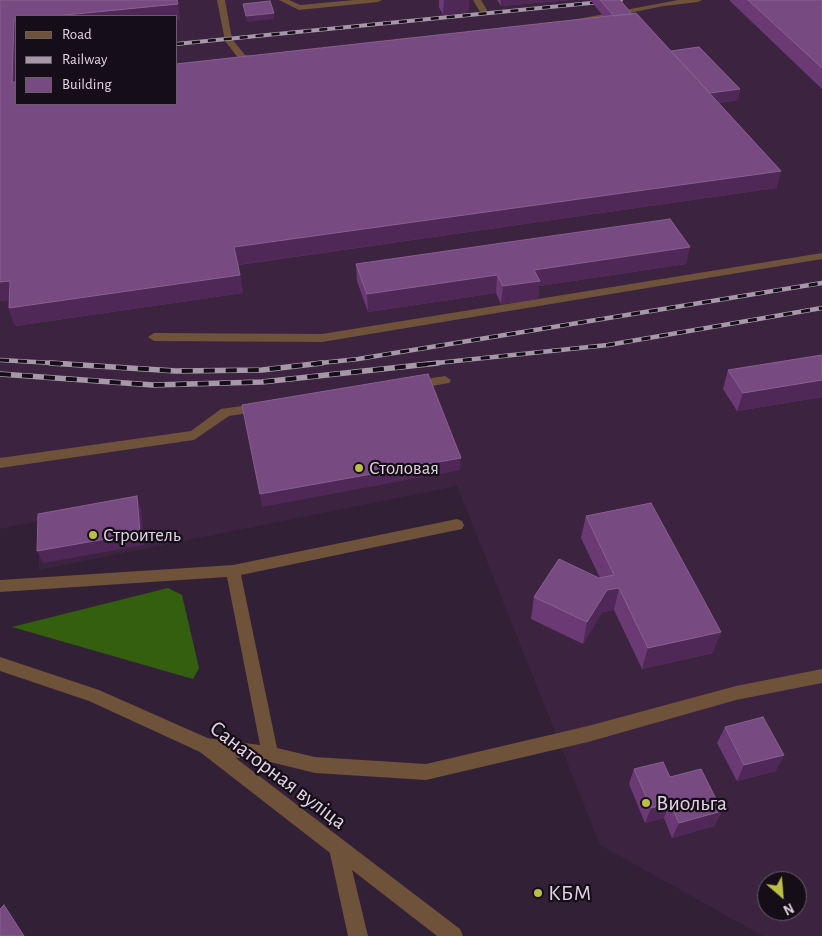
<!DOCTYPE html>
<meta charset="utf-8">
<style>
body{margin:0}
#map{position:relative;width:822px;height:936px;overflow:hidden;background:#322036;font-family:"Alegreya Sans",sans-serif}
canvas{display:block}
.legend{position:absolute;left:15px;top:15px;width:162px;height:90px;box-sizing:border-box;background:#150d17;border:1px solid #665d69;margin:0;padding:6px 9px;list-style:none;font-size:15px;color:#e0d4e3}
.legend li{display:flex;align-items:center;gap:10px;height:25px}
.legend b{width:25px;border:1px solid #665d69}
.north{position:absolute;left:757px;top:871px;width:50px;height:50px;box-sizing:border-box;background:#150d17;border:1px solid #665d69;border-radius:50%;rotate:153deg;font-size:14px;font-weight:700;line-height:20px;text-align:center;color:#e0d4e3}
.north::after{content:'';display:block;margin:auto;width:18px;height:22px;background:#bbc044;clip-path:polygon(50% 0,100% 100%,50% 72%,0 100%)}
</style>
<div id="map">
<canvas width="822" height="936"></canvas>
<ul class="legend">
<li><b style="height:6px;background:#6e5239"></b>Road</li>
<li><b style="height:6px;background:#a698a9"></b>Railway</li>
<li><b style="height:14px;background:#774a81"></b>Building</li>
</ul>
<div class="north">N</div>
</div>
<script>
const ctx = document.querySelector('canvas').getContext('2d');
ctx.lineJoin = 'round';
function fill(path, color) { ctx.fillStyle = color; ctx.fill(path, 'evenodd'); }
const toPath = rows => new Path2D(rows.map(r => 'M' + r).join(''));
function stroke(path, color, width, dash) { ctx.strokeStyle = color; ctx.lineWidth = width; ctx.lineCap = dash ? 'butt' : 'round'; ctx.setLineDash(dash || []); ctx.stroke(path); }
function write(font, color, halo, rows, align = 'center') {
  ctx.font = font + ' "Alegreya Sans",sans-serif'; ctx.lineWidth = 4.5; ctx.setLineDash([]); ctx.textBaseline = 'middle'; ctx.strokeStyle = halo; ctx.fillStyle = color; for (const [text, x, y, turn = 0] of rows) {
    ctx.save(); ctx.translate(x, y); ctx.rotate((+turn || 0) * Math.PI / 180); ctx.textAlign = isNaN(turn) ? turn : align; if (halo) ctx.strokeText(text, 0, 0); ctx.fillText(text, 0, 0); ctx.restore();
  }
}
const built = toPath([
 [0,0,822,0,822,936,763,936,600,845,457,486,39,570,39,521,0,529],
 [16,16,176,16,176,104,16,104],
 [767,881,797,881,797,911,767,911]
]);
const forest = toPath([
 [168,588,182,595,199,668,193,679,12,627]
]);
const service = toPath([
 [217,0,225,0,232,39,245,55,262,57,262,61,239,59,225,41,217,0],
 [279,0,289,0,300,5,354,0,382,0,378,2,299,10,279,0],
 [473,0,481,0,487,10,486,12,480,12,473,0],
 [678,0,702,0,698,2,664,6,573,24,569,22,573,20,678,0],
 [822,253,822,259,322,342,154,341,148,337,154,333,322,334,822,253],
 [445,376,451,380,449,383,414,389,408,385,414,381,445,376],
 [262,403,267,404,268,407,267,410,229,416,194,440,0,468,0,458,191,431,221,409,262,403],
 [457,519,462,521,464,525,462,529,241,575,277,748,315,757,426,764,588,726,736,686,822,669,822,683,736,700,588,742,426,780,315,773,270,762,206,754,200,752,197,746,200,740,206,738,260,745,227,577,0,592,0,580,233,565,457,519],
 [338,840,345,843,347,849,368,936,348,936,329,849,331,843,338,840]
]);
const tertiary = toPath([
 [0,657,99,690,212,740,460,929,463,936,437,936,200,752,89,701,0,671,0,657]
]);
const railFar2 = toPath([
 [176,44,621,0]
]);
const railFar1 = toPath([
 [0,360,70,364],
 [311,364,358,359,822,283],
 [427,364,608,345,822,308]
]);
const rail = toPath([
 [50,363,176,371,262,370,322,363],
 [0,374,153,385,262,382,438,363]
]);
const wall = toPath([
 [0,0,177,0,180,20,176,20,176,16,16,16,16,104,176,104,176,64,604,17,590,0,620,0,632,14,636,13,671,51,699,47,740,89,738,100,719,103,781,171,776,188,238,265,243,293,15,326,9,308,9,300,0,301],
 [439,0,469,0,468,12,443,15,439,7],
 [497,0,571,0,501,6],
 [730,0,822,0,822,89,730,1],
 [356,264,686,264,539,286,538,299,501,304,496,293,368,312,357,281],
 [822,355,822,397,737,411,723,389,728,370],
 [586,516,713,653,642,669,614,610,602,612,583,644,531,619,534,597,600,578,581,538],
 [725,727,776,771,737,781,717,743],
 [634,769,670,777,722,811,714,826,672,838,664,818,645,823,629,784]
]);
const shadedWall = toPath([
 [444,0,469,0,468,12,443,15],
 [501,0,571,0,501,6],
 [178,4,180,20,176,20,176,16,55,16],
 [274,13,274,19,247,22,246,16],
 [14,20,16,20,16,97,12,82],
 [740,89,738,100,702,105,705,94],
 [781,171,776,188,236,265,234,247],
 [690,247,686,264,539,286,538,299,501,304,503,286,534,270],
 [240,275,243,293,15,326,9,308],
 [497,275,496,293,368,312,367,294],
 [10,281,16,299,0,301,0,282],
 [822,380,822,397,737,411,743,393],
 [461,458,460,470,262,507,260,494],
 [137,496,141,509,144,545,43,563,37,551],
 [619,588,614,610,602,612,583,644,587,622,607,590],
 [721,632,713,653,642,669,648,648],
 [784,755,776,771,737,781,744,765],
 [670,803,664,818,645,823,651,808],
 [722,811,714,826,672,838,679,823]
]);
const building = toPath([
 [0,0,177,0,178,4,55,16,16,16,16,20,14,20,12,82,16,82,16,104,176,104,176,64,636,13,781,171,234,247,240,275,9,308,10,281,0,282,0,0],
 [600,0,620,0,632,14,614,16,600,0],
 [748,0,822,0,822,68,748,0],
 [270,1,274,13,246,16,243,4,270,1],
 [699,47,740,89,710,93,671,51,699,47],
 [670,219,690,247,534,270,540,281,503,286,497,275,367,294,356,264,670,219],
 [822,355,822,380,743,393,728,370,822,355],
 [428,374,461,458,260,494,242,405,428,374],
 [137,496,140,533,37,551,38,514,137,496],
 [651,503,721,632,648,648,619,588,607,590,587,622,534,597,559,559,599,578,614,575,586,516,651,503],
 [763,717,784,755,744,765,725,727,763,717],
 [663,762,670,777,701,769,722,811,679,823,670,803,651,808,634,769,663,762],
 [4,905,24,936,0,936,0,909,4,905]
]);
const markers = [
 [359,468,5,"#bbc044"],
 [93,535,5,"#bbc044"],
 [646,803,5,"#bbc044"],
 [538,893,5,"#bbc044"]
];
const poiNames = [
 ["Столовая",369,468],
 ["Строитель",103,535]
];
const nearStreetnames = [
 ["Санаторная вуліца",278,775,37]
];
const nearPoinames = [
 ["Виольга",656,803],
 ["КБМ",548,893]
];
fill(built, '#3c2440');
fill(forest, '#335f0e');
fill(service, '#6e5239');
fill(tertiary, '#6e5239');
stroke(railFar2, '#a698a9', 4);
stroke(railFar1, '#a698a9', 4.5);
stroke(rail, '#a698a9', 5.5);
stroke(railFar2, '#150d17', 2.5, [8]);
stroke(railFar1, '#150d17', 3, [9]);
stroke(rail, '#150d17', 4, [11]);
fill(wall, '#6b3a75');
fill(shadedWall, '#4f2857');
fill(building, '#774a81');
stroke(building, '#886090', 1);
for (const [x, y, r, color] of markers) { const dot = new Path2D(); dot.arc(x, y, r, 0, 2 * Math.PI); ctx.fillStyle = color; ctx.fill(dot); stroke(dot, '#150d17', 2); }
write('19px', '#e0d4e3', '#150d17', poiNames, 'left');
write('22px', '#e0d4e3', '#150d17', nearStreetnames);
write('22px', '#e0d4e3', '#150d17', nearPoinames, 'left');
</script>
